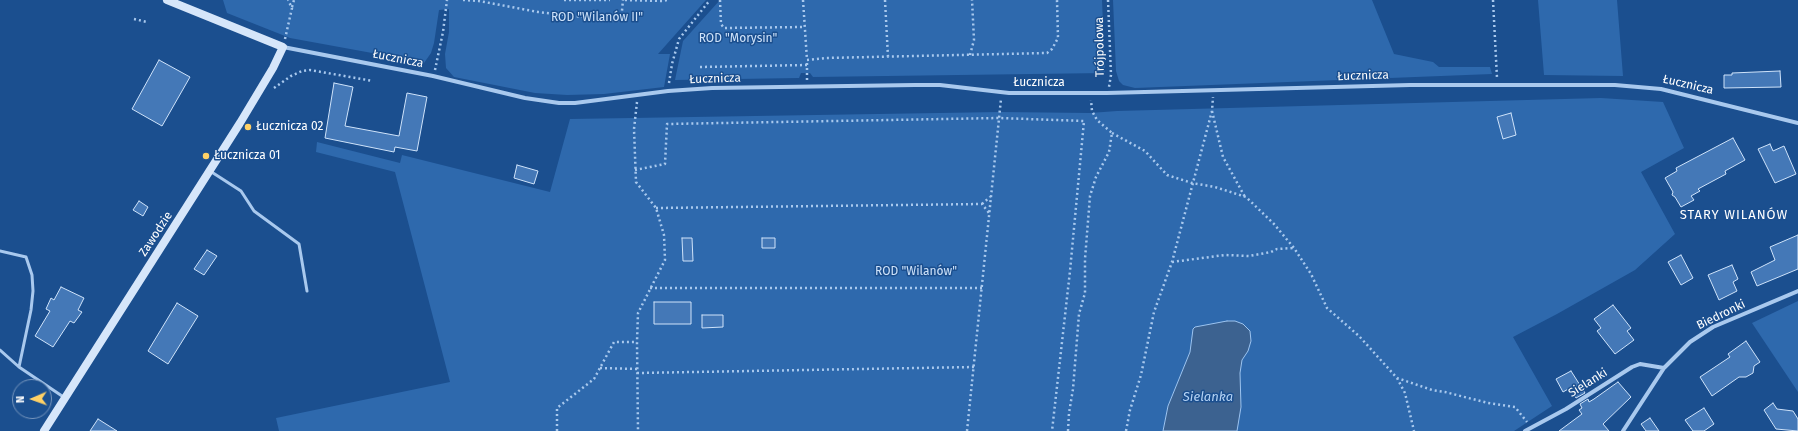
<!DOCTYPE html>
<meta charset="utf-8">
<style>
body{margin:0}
#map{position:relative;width:1798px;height:431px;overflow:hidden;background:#1b4f8f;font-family:"Fira Sans",sans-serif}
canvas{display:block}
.north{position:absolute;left:12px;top:379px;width:40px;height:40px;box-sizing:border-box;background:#1b4f8f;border:1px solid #7695bc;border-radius:50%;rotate:268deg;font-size:11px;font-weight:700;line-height:16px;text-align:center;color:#fff}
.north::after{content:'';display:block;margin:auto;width:14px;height:18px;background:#ffd166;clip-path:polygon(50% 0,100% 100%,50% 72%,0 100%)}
</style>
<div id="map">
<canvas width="1798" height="431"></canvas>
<div class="north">N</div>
</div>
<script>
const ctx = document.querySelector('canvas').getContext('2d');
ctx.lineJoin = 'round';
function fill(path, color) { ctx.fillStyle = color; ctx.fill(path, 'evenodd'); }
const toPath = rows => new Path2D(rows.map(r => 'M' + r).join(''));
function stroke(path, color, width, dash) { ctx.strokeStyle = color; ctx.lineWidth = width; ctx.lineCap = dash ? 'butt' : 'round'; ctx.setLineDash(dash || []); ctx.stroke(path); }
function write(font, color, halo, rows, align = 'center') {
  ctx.font = font + ' "Fira Sans",sans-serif'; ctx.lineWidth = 3; ctx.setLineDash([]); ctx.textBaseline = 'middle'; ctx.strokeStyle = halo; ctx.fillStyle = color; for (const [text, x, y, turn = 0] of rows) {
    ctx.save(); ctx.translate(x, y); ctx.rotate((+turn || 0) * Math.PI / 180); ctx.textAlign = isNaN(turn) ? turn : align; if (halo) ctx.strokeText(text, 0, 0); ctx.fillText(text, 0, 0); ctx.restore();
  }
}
const green = toPath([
 [223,0,706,0,658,54,670,54,664,87,604,94,567,95,535,93,454,77,446,68,445,54,449,32,449,9,439,10,434,43,431,53,424,63,417,64,398,56,383,55,290,38,227,13],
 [720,0,1102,0,1105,73,813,77,810,73,801,73,799,78,675,80,683,41],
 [1113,0,1372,0,1394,54,1433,62,1439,67,1490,67,1492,74,1135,88,1123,85,1119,81,1116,71],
 [1538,0,1617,0,1623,76,1544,75],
 [1601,98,1663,102,1684,148,1641,172,1675,234,1635,270,1557,314,1513,337,1552,406,1514,431,279,431,276,418,450,382,395,172,316,152,317,142,400,163,402,155,550,192,570,119,1000,112,1090,113,1117,111],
 [1798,301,1798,392,1752,323]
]);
const water = toPath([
 [1227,321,1235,321,1243,324,1250,331,1251,341,1248,351,1242,360,1240,373,1241,407,1237,431,1163,431,1168,406,1190,352,1193,329,1195,327,1227,321]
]);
const building = toPath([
 [159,60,190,77,162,126,132,109,159,60],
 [1780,71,1781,87,1724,88,1724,75,1732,75,1732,73,1780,71],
 [334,83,353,87,345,126,399,136,407,93,427,97,417,151,395,147,394,152,325,138,334,83],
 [1511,113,1516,135,1503,139,1497,117,1511,113],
 [1733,138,1745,160,1725,171,1726,174,1698,189,1700,191,1691,196,1694,200,1681,207,1675,197,1672,195,1673,192,1665,178,1677,171,1676,168,1733,138],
 [1770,144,1773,151,1784,146,1796,174,1775,183,1758,149,1770,144],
 [517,165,538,171,534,184,514,178,517,165],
 [139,201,148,207,143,216,133,210,139,201],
 [1798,235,1798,269,1757,286,1751,272,1775,260,1770,247,1798,235],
 [682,238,692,238,693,261,683,261,682,238],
 [762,238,775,238,775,248,762,248,762,238],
 [207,250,217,256,204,275,194,269,207,250],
 [1681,255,1693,278,1681,285,1668,262,1681,255],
 [1732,265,1738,279,1733,282,1737,291,1719,300,1708,275,1732,265],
 [61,287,84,298,78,310,82,312,74,323,70,321,53,347,35,336,50,311,46,309,51,298,54,300,61,287],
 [654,302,691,302,691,324,654,324,654,302],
 [177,303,198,316,168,364,148,351,177,303],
 [1613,305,1631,328,1627,331,1634,340,1615,354,1597,331,1601,328,1594,319,1613,305],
 [702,315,723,315,723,327,702,328,702,315],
 [1746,341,1760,362,1754,366,1753,373,1746,377,1739,377,1712,396,1700,377,1730,357,1728,354,1746,341],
 [1571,371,1585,393,1576,398,1570,388,1563,392,1556,379,1571,371],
 [1618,382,1631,397,1603,424,1609,431,1559,431,1582,414,1579,410,1582,408,1580,404,1588,399,1589,402,1594,399,1618,382],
 [1773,403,1777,409,1793,411,1798,419,1798,431,1776,429,1764,410,1773,403],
 [1704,408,1714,424,1704,431,1693,431,1685,420,1704,408],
 [1650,418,1659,431,1646,431,1641,424,1650,418],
 [98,419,117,431,90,431,98,419]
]);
const path = toPath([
 [463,0,479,1,538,12,621,21,623,0],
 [564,0,610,0],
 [625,0,662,1,667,0],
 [720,0,721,24,724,28,805,27],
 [803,0,807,60],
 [885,0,888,57],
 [1108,0,1111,75,1109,87],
 [1493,0,1497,78],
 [292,7,294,0],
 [134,19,147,22],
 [285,39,292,8,288,0],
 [970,55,974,40,972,0],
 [700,67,807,65],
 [435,70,443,32,447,0],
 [807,80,807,60,826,58,1047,53,1052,49,1058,38,1057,0],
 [669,83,672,64,679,39,710,0],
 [274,88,291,76,302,71,310,70,373,81],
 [637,102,634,129,636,182,656,208,664,235,665,260,638,313,637,342,638,431],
 [1212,111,1223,157,1245,197],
 [1112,133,1145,151,1167,175,1192,183,1215,187,1246,197,1274,224,1294,248,1311,274,1327,308,1359,336,1397,378,1432,390,1445,392,1488,403,1515,407,1527,422],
 [635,170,665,164,667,124,999,118,1084,121,1070,271,1052,431],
 [982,204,990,197],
 [656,208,982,204,989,213],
 [1172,262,1225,255,1249,256,1271,252,1277,249,1293,248],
 [650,288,983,288],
 [600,368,637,369],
 [637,373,974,367],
 [1397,378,1405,393,1414,431],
 [557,431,557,408,594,379,614,342,637,342],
 [967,431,1001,99],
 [1068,431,1069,413,1073,389,1079,314,1085,293,1085,259,1090,196,1096,177,1109,152,1112,133,1097,120,1092,111,1091,100],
 [1126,431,1130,410,1141,375,1154,312,1172,262,1212,111,1213,97]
]);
const lane = toPath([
 [210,171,241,191,254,211,299,244,307,291],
 [0,251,26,257,32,275,33,291,31,310,19,367],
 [0,350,19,367,65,398]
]);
const street = toPath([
 [283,47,433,76,525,98,559,103,575,103,668,91,712,88,915,85,940,85,1009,93,1107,93,1410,85,1615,85,1661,89,1798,123],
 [1525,431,1566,409,1632,367,1640,364,1664,368],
 [1623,431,1664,368,1690,342,1713,327,1798,291]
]);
const secondary = toPath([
 [44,431,240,123,273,68,283,47,167,0]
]);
const markers = [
 [248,127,4,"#ffd166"],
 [206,156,4,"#ffd166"]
];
const parkNames = [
 ["ROD \"Wilanów II\"",597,18],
 ["ROD \"Morysin\"",738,39],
 ["ROD \"Wilanów\"",916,272]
];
const streetNames = [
 ["Trójpolowa",1100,47,-91],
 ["Łucznicza",398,59,11],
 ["Łucznicza",1363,76,-2],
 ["Łucznicza",715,79,-2],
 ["Łucznicza",1039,83],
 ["Łucznicza",1688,85,13],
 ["Zawodzie",156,234,-57],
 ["Biedronki",1721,315,-26],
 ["Sielanki",1588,383,-32]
];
const poiNames = [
 ["Łucznicza 02",256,127],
 ["Łucznicza 01",214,156]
];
const neighbourhoodNames = [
 ["STARY WILANÓW",1734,215]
];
const waterNames = [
 ["Sielanka",1208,397]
];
fill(green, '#2e69ad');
fill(water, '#3c6290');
stroke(water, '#9cc4f0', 1);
fill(building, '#4478b7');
stroke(building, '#cfe3fa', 1);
stroke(path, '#a9c9ee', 2.5, [2, 3]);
stroke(lane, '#a9c9ee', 3);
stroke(street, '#a9c9ee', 4);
stroke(secondary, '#d6e6fa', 8);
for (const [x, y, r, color] of markers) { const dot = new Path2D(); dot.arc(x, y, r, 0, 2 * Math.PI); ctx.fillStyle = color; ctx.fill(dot); stroke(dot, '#1b4f8f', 1.5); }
write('12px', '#cfe3fa', '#1b4f8f', parkNames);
write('12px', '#fff', '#1b4f8f', streetNames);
write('12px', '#fff', '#1b4f8f', poiNames, 'left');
ctx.letterSpacing = '1px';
write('13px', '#fff', '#1b4f8f', neighbourhoodNames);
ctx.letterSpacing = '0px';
write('italic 13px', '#b5d3f5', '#1b4f8f', waterNames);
</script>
